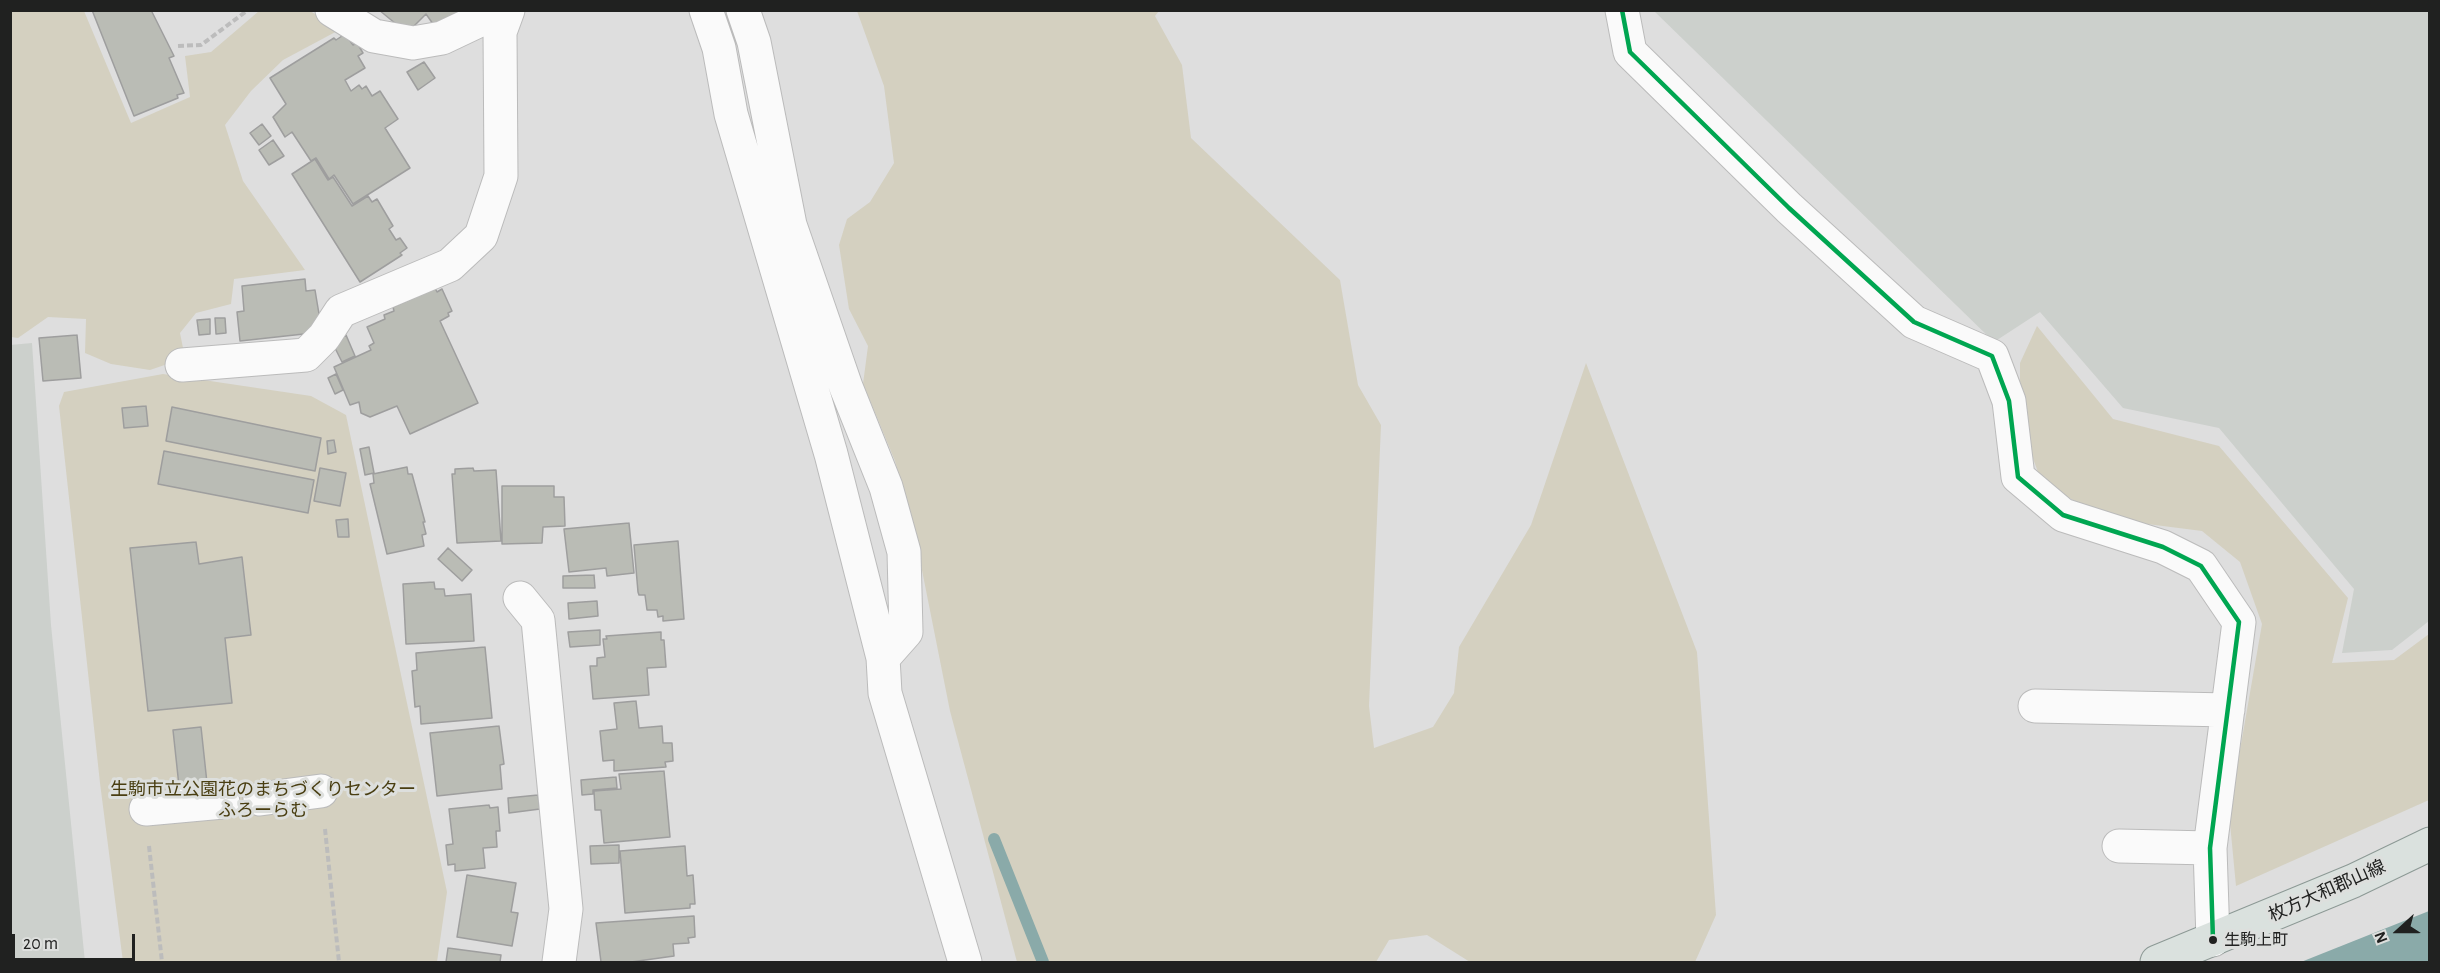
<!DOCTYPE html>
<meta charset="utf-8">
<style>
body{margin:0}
#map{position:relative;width:2440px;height:973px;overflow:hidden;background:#dedede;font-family:"Alegreya Sans",sans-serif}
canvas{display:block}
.frame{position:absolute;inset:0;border:12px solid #202120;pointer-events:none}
.north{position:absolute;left:2368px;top:901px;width:60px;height:60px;-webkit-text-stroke:4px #dddfdd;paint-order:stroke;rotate:249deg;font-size:16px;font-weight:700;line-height:24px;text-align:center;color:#202120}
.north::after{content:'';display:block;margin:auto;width:21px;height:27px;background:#202120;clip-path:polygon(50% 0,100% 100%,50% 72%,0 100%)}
.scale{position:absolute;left:12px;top:934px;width:123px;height:27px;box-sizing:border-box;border:3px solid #202120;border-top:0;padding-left:8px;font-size:18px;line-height:21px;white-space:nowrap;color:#202120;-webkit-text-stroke:4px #dddfdd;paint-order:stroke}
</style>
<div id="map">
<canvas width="2440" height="973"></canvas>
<div class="frame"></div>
<div class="north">N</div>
<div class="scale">20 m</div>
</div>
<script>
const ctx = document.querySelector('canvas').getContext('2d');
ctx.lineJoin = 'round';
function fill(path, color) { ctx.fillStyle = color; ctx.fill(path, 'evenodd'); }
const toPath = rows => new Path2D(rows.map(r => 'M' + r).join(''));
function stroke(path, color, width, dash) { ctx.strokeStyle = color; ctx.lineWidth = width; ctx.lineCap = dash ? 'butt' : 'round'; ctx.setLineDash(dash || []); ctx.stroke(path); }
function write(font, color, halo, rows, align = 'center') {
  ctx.font = font + ' "Alegreya Sans","Noto Sans JP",sans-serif'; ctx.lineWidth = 6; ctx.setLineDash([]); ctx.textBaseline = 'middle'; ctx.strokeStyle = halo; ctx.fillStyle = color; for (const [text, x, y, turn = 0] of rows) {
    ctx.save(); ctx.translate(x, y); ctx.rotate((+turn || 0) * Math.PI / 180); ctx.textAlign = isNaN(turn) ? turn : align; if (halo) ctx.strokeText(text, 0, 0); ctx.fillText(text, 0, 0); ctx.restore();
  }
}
const built = toPath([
 [1654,11,2429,11,2429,621,2392,650,2342,653,2354,589,2219,428,2123,408,2040,312,1994,342],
 [32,343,51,625,85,962,11,962,10,345]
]);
const green = toPath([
 [10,11,84,11,131,123,190,97,185,56,211,52,259,11,310,11,341,29,283,60,251,91,225,125,243,181,305,270,234,279,231,304,196,313,180,333,185,358,150,370,111,364,85,353,86,319,48,317,18,338,11,337],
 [857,11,1159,11,1155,16,1182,65,1191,138,1340,280,1358,385,1381,425,1369,706,1374,748,1433,727,1454,693,1459,647,1531,525,1586,363,1697,652,1716,915,1695,962,1470,962,1427,935,1389,940,1376,962,1017,962,950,711,914,530,895,461,863,384,868,346,849,309,839,245,847,219,870,202,894,163,884,86],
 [2037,326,2113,419,2219,446,2348,598,2332,663,2394,660,2429,634,2429,800,2236,886,2229,813,2262,624,2240,562,2202,531,2108,519,2042,483,2020,423,2020,363],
 [163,374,311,396,346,415,447,892,437,962,123,962,100,783,59,406,64,392]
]);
const water = toPath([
 [2429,911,2429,962,2301,962]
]);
const stream = toPath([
 [994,839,1043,962]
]);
const building = toPath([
 [92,10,151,10,174,56,169,58,184,93,177,95,178,98,134,116,92,10],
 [379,10,474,10,438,31,426,14,407,33,379,10],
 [345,34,353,45,357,43,363,53,358,56,365,68,345,80,351,91,359,85,362,89,366,86,372,96,380,91,398,119,385,128,410,168,353,204,334,175,329,179,316,158,311,161,292,132,285,137,273,117,286,104,270,78,334,38,336,40,345,34],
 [424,62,435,78,418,90,407,72,424,62],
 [262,124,271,136,259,145,250,133,262,124],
 [273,140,284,156,269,165,259,150,273,140],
 [315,159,328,180,333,177,352,206,368,196,372,202,377,199,393,226,389,229,396,240,400,238,407,248,400,253,402,255,360,282,292,174,315,159],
 [305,279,306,291,315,290,322,332,240,341,237,312,244,311,242,286,305,279],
 [435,288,437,292,442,289,452,311,448,313,449,316,440,321,478,403,410,434,397,406,370,417,361,413,359,402,350,405,334,367,371,350,369,346,374,343,367,327,385,319,384,315,394,311,393,307,435,288],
 [215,318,225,318,226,333,216,334,215,318],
 [210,319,210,334,199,335,197,320,210,319],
 [77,335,81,378,43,381,39,338,77,335],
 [346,335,355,356,342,362,332,342,346,335],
 [336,374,343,390,335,394,328,378,336,374],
 [146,406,148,426,124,428,122,408,146,406],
 [172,407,321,438,315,471,166,441,172,407],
 [334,440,336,452,328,454,327,441,334,440],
 [369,447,374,473,365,475,360,449,369,447],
 [164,451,314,480,308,513,158,484,164,451],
 [407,467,408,474,412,474,425,522,423,522,426,534,422,535,424,546,387,554,370,484,374,483,373,474,407,467],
 [320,468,346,473,340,506,314,501,320,468],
 [473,468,474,471,496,470,501,541,457,543,452,474,455,474,455,469,473,468],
 [502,486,554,486,554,497,564,497,565,526,543,527,542,543,502,544,502,486],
 [348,519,349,537,338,537,336,520,348,519],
 [629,523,634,573,607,576,606,568,569,572,564,529,629,523],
 [678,541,684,619,663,621,663,616,658,617,657,610,647,610,645,595,639,595,638,592,634,545,678,541],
 [196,542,199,564,242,557,251,635,225,638,232,703,148,711,130,548,196,542],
 [448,548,472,570,462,581,438,559,448,548],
 [594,575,595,588,563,588,563,576,594,575],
 [434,582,435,589,444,589,445,596,471,594,474,641,406,644,403,584,434,582],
 [597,601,598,616,569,619,568,603,597,601],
 [600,630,600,645,570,647,568,632,600,630],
 [661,632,661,640,664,640,666,667,647,668,649,695,593,699,590,666,597,666,597,658,605,657,603,639,607,639,606,636,661,632],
 [485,647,492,718,421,724,420,706,415,707,412,671,417,670,416,653,485,647],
 [636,701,639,728,662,726,663,743,672,743,673,761,665,762,666,767,614,771,614,760,603,761,600,731,617,729,614,703,636,701],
 [499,726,504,764,500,765,502,789,437,796,430,733,499,726],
 [201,727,207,783,179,786,173,730,201,727],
 [664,771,670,837,604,843,601,810,595,810,594,791,621,789,619,774,664,771],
 [616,777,617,788,593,790,593,794,582,795,581,780,616,777],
 [538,795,540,809,509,813,508,798,538,795],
 [489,805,490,808,498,807,500,831,496,831,497,847,483,848,485,868,455,871,455,864,448,865,446,845,453,844,449,809,489,805],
 [619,845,619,863,591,864,590,846,619,845],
 [685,846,687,876,693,875,695,904,690,904,690,908,625,913,620,851,685,846],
 [467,875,516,883,511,912,518,913,512,946,457,937,467,875],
 [694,916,695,937,688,938,689,943,673,944,674,956,631,962,601,962,596,923,694,916],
 [448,948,501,955,500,962,446,962,448,948]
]);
const path = toPath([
 [178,46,201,45,248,10],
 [325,829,339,962],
 [149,846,162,962]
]);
const minor = toPath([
 [332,10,374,36,413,43,442,38,501,10],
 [706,10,719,48,731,114,831,454,883,658],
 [743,10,754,42,790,225,846,387,886,487,904,552,906,632,883,658,885,693,965,962],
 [1622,10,1630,52,1789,208,1914,322,1992,356,2009,401,2018,477,2063,515,2163,547,2201,566,2239,622,2210,848,2213,940],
 [182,365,306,355,324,337,341,311,450,265,481,236,501,176,500,32,508,10],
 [520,598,538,620,566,909,559,962],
 [2035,706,2228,710],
 [260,799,321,791],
 [146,809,223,802],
 [2119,846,2210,848]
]);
const major = toPath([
 [2157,962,2353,881,2430,844]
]);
const bus1 = toPath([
 [1622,10,1630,52,1789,208,1914,322,1992,356,2009,401,2018,477,2063,515,2163,547,2201,566,2239,622,2210,848,2213,940]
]);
const markers = [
 [2213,940,5,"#202120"]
];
const busNames = [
 ["生駒上町",2224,940]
];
const parkNames = [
 ["生駒市立公園花のまちづくりセンター",263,790],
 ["ふろーらむ",263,811]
];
const streetNames = [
 ["枚方大和郡山線",2327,891,-24]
];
fill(built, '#ccd0cc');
fill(green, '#d4d0c0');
fill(water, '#8aaaa9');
stroke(stream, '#8aaaa9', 12);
fill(building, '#babcb5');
stroke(building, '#9e9e9e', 1.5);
stroke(minor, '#bbb', 35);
stroke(major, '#8c9995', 35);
stroke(path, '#bcbcbc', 4, [6, 3]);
stroke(minor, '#fafafa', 33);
stroke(major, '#dae1de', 33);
stroke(bus1, '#00a651', 4.5);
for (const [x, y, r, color] of markers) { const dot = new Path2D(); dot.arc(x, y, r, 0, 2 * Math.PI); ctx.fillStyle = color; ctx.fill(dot); stroke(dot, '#dddfdd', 2); }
write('16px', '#202120', '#dddfdd', busNames, 'left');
write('18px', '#493e11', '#dddfdd', parkNames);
write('18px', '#202120', '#dddfdd', streetNames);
</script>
